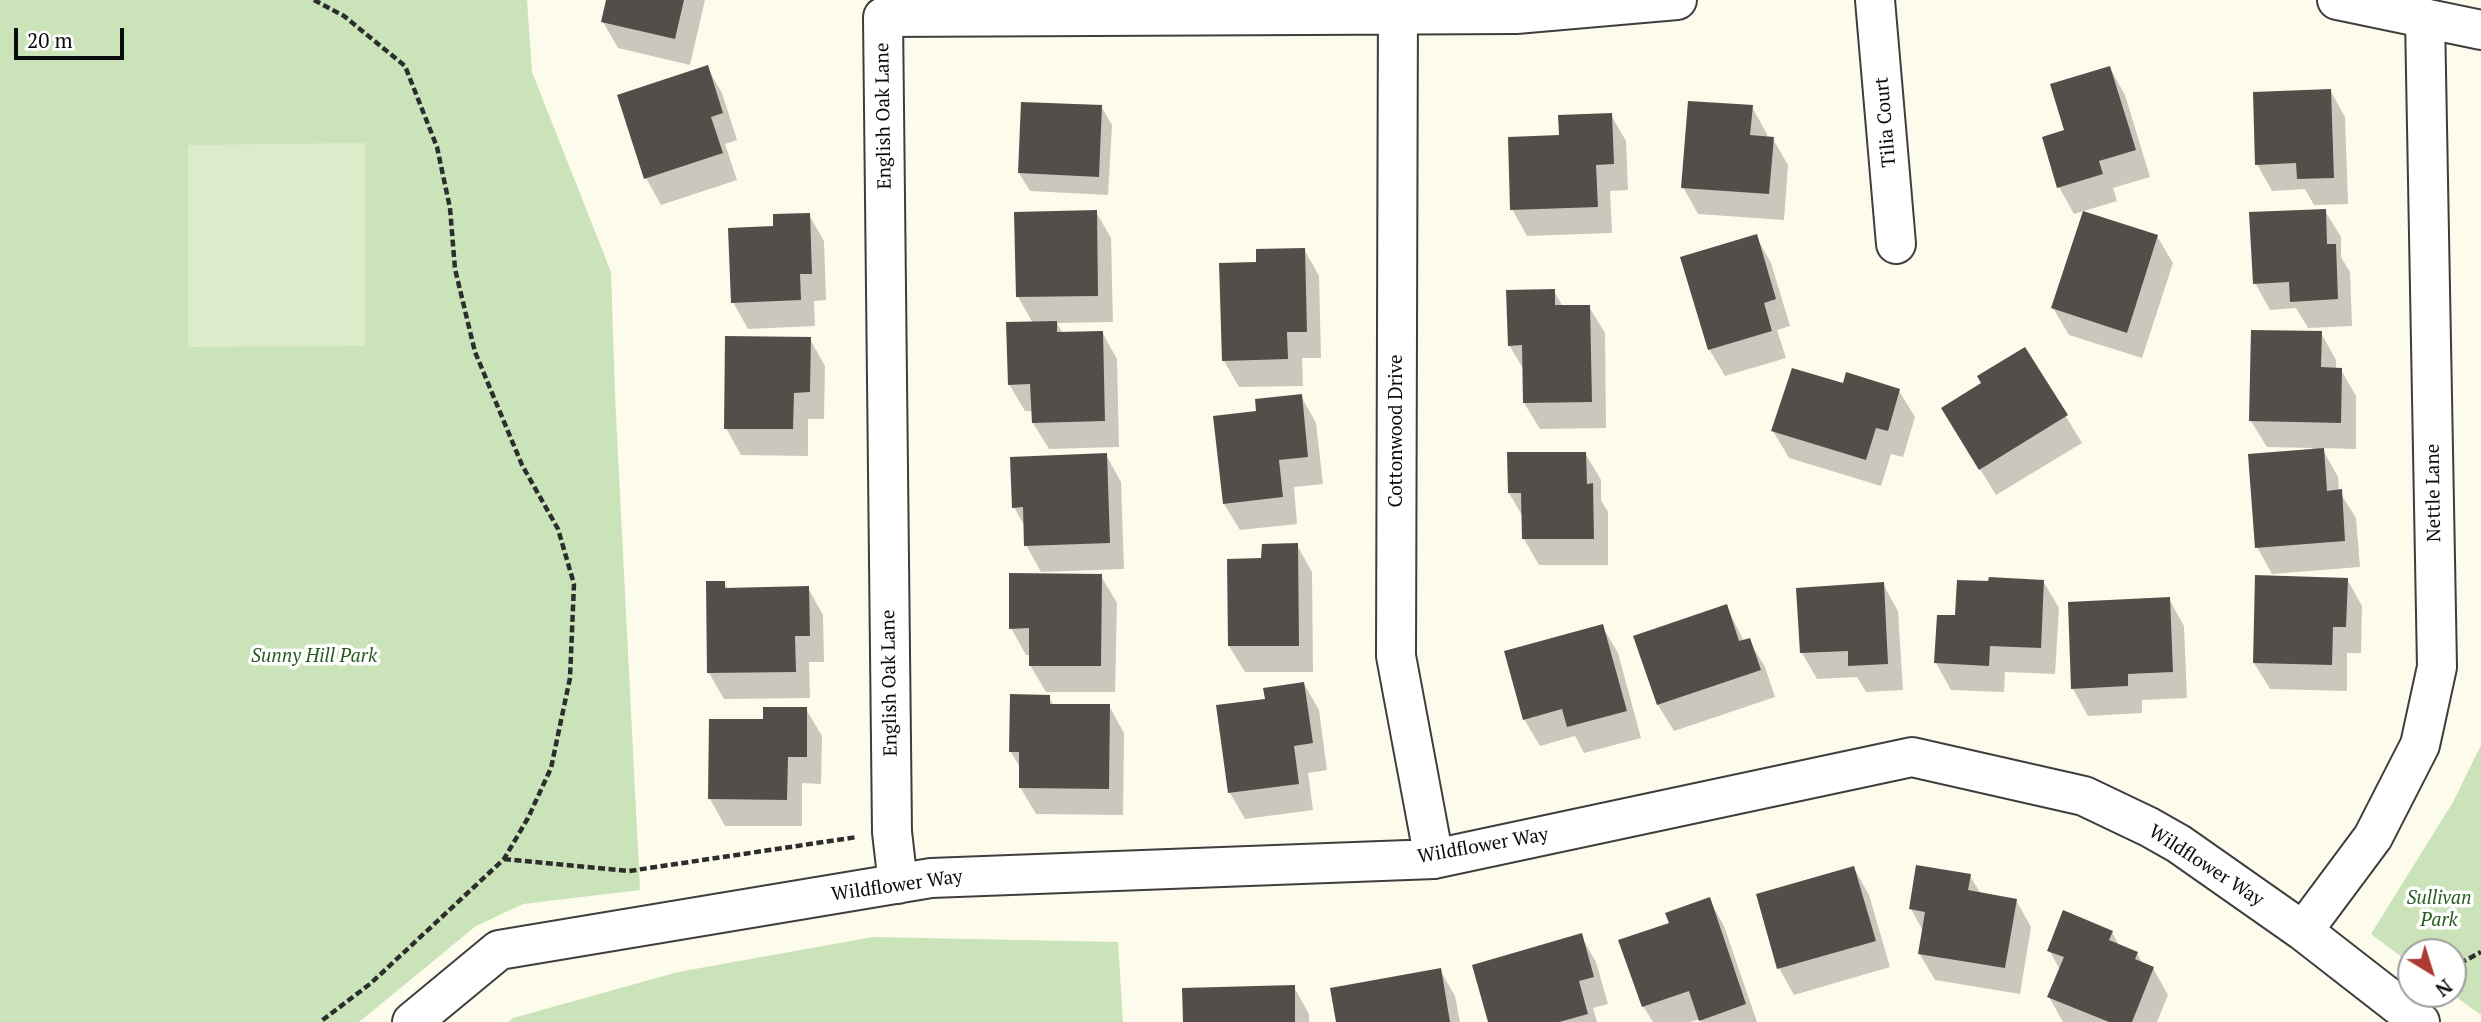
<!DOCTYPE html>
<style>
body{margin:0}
#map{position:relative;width:2481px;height:1022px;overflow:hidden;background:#fdfbec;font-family:"PT Serif",serif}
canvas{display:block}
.north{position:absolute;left:2397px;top:938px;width:70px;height:70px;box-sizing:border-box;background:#fff;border:2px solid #9d9d9d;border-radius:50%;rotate:142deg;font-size:19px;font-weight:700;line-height:28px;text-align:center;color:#0b0b0b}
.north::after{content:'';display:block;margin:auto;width:24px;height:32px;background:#ac3932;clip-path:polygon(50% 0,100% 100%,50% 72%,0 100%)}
.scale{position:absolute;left:14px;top:28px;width:110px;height:32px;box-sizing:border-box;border:4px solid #0b0b0b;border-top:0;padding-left:9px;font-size:21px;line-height:24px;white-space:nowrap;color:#0b0b0b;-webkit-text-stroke:5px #fff;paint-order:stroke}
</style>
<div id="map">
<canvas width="2481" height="1022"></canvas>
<div class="north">N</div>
<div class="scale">20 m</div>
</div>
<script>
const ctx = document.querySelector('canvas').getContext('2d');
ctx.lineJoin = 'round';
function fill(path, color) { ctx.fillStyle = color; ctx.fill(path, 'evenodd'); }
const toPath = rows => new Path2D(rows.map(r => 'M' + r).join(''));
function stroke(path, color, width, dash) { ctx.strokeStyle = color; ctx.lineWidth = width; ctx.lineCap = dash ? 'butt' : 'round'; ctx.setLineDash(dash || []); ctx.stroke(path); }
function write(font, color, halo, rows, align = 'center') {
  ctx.font = font + ' "PT Serif",serif'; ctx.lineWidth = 7; ctx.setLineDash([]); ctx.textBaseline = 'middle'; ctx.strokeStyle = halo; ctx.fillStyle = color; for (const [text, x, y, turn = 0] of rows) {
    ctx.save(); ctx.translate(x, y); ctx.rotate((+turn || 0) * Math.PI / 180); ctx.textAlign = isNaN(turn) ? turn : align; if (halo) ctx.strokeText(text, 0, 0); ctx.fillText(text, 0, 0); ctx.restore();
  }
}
const green = toPath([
 [0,0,527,0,532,72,611,272,615,395,640,890,523,904,476,926,359,1022,0,1022],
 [2481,745,2481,1015,2452,994,2453,952,2411,952,2411,964,2371,934,2453,802],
 [873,937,1118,942,1123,1022,508,1022,513,1018,678,972]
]);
const pitch = toPath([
 [365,143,365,346,188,347,188,145]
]);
const shadow = toPath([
 [608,0,705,0,690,65,618,48,603,22],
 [707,67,722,93,737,140,725,144,737,180,661,205,646,178],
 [2110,68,2125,95,2150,177,2113,188,2117,201,2074,214,2059,187,2066,131],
 [2330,90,2345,117,2348,204,2314,205,2305,189,2272,191,2257,164],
 [1101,106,1112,125,1108,195,1030,191,1019,173],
 [1752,107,1767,134,1767,138,1773,139,1788,165,1784,220,1698,214,1683,187],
 [1611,115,1626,141,1628,190,1610,191,1612,233,1527,236,1512,209,1561,137],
 [2325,211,2341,237,2341,257,2350,272,2352,326,2308,328,2296,308,2270,310,2255,283],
 [1096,212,1111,238,1113,322,1057,323,1063,334,1102,332,1117,359,1119,447,1049,449,1033,423,1033,411,1025,411,1009,384,1033,323,1018,297],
 [809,215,824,241,826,300,814,301,815,326,748,329,733,302,775,227],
 [1756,236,1771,263,1790,326,1777,330,1786,358,1725,376,1709,349],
 [2157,236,2173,263,2142,358,2069,335,2053,308],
 [1304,249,1319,276,1321,358,1302,358,1303,386,1239,387,1224,361,1258,263],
 [1554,291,1563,307,1589,307,1605,333,1606,428,1540,429,1524,403,1524,370,1509,345],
 [2321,333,2336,360,2336,369,2341,370,2356,396,2356,449,2322,448,2338,477,2339,491,2356,518,2360,567,2272,574,2257,547,2313,448,2267,447,2251,421],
 [810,339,825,366,824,419,808,419,808,456,741,455,726,428],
 [2025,349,2082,443,1996,495,1959,435],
 [1844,386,1899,391,1915,417,1903,457,1891,454,1881,486,1789,458,1773,431],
 [1301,396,1316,423,1323,484,1294,487,1297,524,1240,530,1224,504,1258,412],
 [1585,453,1601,480,1601,500,1608,512,1608,565,1539,565,1524,539,1523,517,1509,493],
 [1106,455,1121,482,1124,569,1041,572,1026,545,1025,527,1014,507],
 [1297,545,1312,572,1313,672,1245,672,1229,646,1263,560],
 [1101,576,1117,603,1115,692,1046,692,1030,665,1030,655,1026,655,1011,628],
 [2347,579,2362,606,2361,653,2347,653,2347,691,2270,689,2254,663],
 [2043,581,2059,608,2055,674,2005,672,2004,692,1951,690,1936,663,1957,617],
 [724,583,728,589,808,588,823,615,824,662,809,662,810,698,724,699,709,673],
 [1883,584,1898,611,1903,690,1866,692,1857,677,1817,679,1802,653],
 [2169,599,2184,626,2187,698,2142,700,2142,713,2088,716,2073,689],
 [1726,606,1744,641,1749,640,1765,667,1775,697,1674,731,1658,705,1636,637],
 [1602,626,1618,653,1641,738,1584,753,1575,736,1540,746,1524,719],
 [1304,684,1319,710,1327,770,1308,773,1313,810,1245,819,1230,793,1218,707,1267,700],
 [1049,697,1054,706,1109,706,1124,733,1123,815,1036,814,1020,787,1021,769,1011,752],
 [806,709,822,736,821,784,802,783,802,826,725,826,710,799,711,720,764,721],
 [1854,868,1869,895,1890,967,1794,995,1779,968],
 [1970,876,1981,894,2016,900,2031,927,2020,994,1935,980,1919,953,1923,931,1911,909],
 [1709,899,1724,926,1757,1022,1702,1022,1700,1019,1690,1022,1653,1022,1643,1006,1671,924],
 [2112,932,2120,947,2137,953,2143,964,2153,968,2168,995,2157,1022,2063,1022,2049,997,2060,970,2049,950],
 [1581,936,1596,962,1608,1004,1593,1008,1597,1022,1490,1022],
 [1440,970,1455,996,1460,1022,1338,1022],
 [1294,987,1309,1014,1309,1022,1185,1022]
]);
const building = toPath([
 [606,0,684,0,675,39,601,22],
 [708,65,723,113,711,117,723,153,644,179,617,95],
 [2110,66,2136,150,2099,161,2103,174,2057,188,2042,137,2064,130,2050,84],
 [2331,89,2334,178,2297,179,2296,163,2255,165,2253,92],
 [1688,101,1753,105,1750,135,1774,137,1769,194,1681,188],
 [1021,102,1102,105,1099,177,1018,173],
 [1612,113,1614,164,1596,165,1598,207,1510,210,1508,137,1559,135,1558,115],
 [2326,209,2327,244,2336,244,2338,299,2290,302,2289,282,2253,284,2249,212],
 [1097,210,1098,296,1016,297,1014,212],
 [2083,211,2158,235,2127,333,2051,308],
 [810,213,812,274,800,274,801,300,731,303,728,228,773,226,773,214],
 [1757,234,1776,299,1764,303,1772,331,1708,350,1680,257],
 [1305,248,1307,332,1287,332,1288,359,1222,361,1219,263,1256,262,1256,249],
 [1555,289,1555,305,1590,305,1592,402,1523,403,1522,345,1508,346,1506,290],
 [1057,321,1057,332,1103,331,1105,421,1032,423,1030,384,1008,385,1006,322],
 [2251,330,2322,331,2321,367,2342,368,2341,423,2249,421],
 [725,336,811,337,810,392,794,393,793,429,724,429],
 [2025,347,2068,415,1979,470,1941,408,1981,383,1977,376],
 [1792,368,1843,383,1846,372,1900,389,1888,431,1876,428,1866,460,1771,431],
 [1302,394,1308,457,1279,460,1283,497,1223,504,1213,416,1256,411,1255,399],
 [2324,448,2327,491,2342,489,2345,541,2255,548,2248,454],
 [1507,452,1586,452,1587,484,1593,483,1594,539,1522,539,1521,493,1508,493],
 [1107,453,1110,543,1024,546,1023,507,1012,508,1010,457],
 [1298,543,1299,646,1228,646,1227,559,1261,558,1262,544],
 [1009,573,1102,574,1101,666,1029,666,1029,628,1009,629],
 [2255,575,2348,578,2346,627,2333,627,2332,665,2253,663],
 [1989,577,2044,580,2041,648,1990,646,1989,666,1934,663,1937,615,1955,615,1957,580,1988,581],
 [706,581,725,581,725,588,809,586,810,636,795,636,796,672,707,673],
 [1884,582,1888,664,1848,666,1848,651,1800,653,1796,588],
 [2170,597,2173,672,2128,674,2128,686,2071,689,2068,602],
 [1727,604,1739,641,1750,638,1761,670,1657,705,1633,636],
 [1603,624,1627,711,1567,727,1562,709,1523,720,1504,651],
 [1304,682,1313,743,1294,746,1299,784,1228,793,1216,705,1265,699,1263,688],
 [1010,694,1050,695,1050,704,1110,704,1109,789,1019,788,1019,752,1009,752],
 [763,707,807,707,807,757,788,757,787,800,708,799,709,719,763,719],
 [1916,865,1971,874,1968,890,2017,899,2005,968,1918,954,1925,912,1909,909],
 [1854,866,1876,941,1777,969,1756,894],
 [1710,897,1746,1004,1699,1021,1689,991,1642,1007,1618,940,1669,923,1665,913],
 [2063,910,2113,931,2109,940,2138,952,2135,959,2154,967,2132,1022,2109,1022,2047,997,2064,957,2047,951],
 [1582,933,1594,977,1579,981,1588,1014,1559,1022,1488,1022,1472,965],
 [1441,968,1450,1022,1336,1022,1330,988],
 [1295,985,1295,1022,1183,1022,1182,988]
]);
const path = toPath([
 [314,0,344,16,405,66,437,147,450,208,455,269,475,352,522,465,558,529,574,584,570,678,551,768,528,818,504,859,370,984,320,1022],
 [504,859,629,871,857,837],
 [2453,971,2457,965,2481,952]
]);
const street = toPath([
 [1398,0,1396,656,1434,859],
 [1875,0,1896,244],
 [2337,0,2481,30],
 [898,884,892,832,883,17,1516,14,1677,0],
 [2303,931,2373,837,2420,745,2437,667,2425,18],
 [412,1022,499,950,931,878,1434,859,1912,757,2084,796,2149,827,2179,844,2303,931,2420,1022]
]);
const streetNames = [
 ["English Oak Lane",884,116,-91],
 ["Tilia Court",1886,122,-95],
 ["Cottonwood Drive",1397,431,-90],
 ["Nettle Lane",2434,493,-91],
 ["English Oak Lane",890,683,-91],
 ["Wildflower Way",1483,846,-10],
 ["Wildflower Way",2206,866,33],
 ["Wildflower Way",897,886,-8]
];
const parkNames = [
 ["Sunny Hill Park",314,657],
 ["Sullivan",2439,899],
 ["Park",2439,921]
];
fill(green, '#cbe3b9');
fill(pitch, '#dcecca');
fill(shadow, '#0003');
fill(building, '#534e49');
stroke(street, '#3e3e3e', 42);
stroke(path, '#2d2d2d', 4.5, [7, 3.5]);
stroke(street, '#fff', 38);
write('19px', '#0b0b0b', '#fff', streetNames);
write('italic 19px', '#295c23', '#fff', parkNames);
</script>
